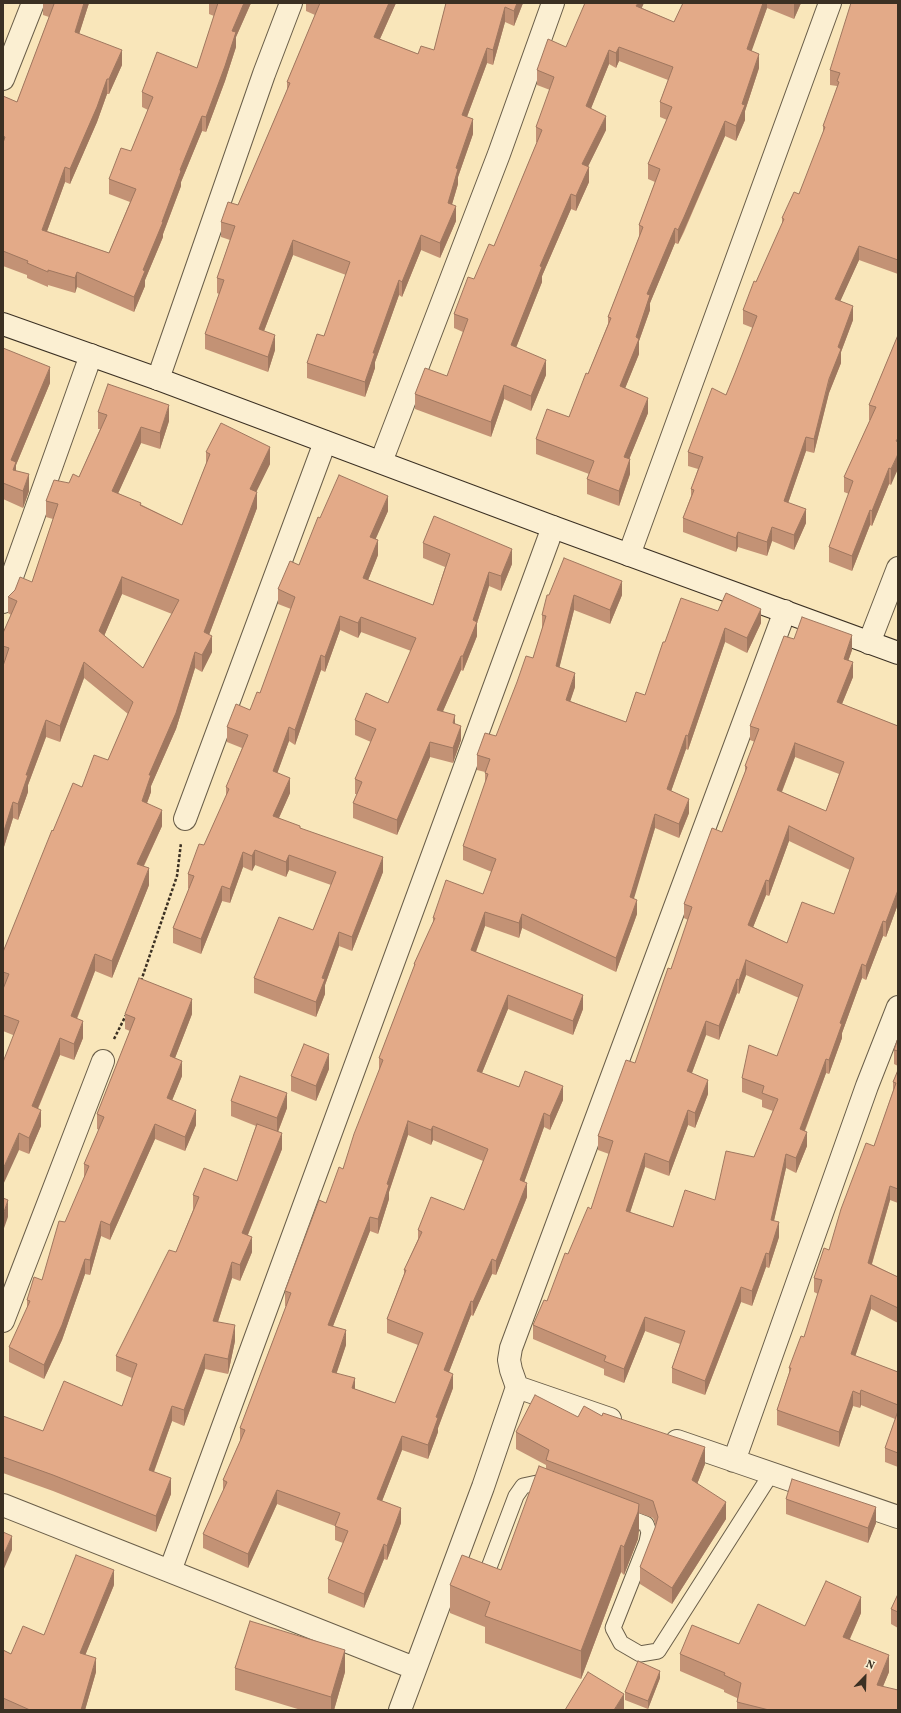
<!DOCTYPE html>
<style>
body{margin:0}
#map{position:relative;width:901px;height:1713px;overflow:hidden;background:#f9e6ba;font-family:Vollkorn,serif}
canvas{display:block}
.frame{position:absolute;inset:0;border:4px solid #3b3023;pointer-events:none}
.north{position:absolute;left:845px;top:1657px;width:40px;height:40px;-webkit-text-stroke:3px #fbefd2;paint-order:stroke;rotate:23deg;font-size:11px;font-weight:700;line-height:16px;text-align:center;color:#3b3023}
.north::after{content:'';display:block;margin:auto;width:14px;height:18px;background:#3b3023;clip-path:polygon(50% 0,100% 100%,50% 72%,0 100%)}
</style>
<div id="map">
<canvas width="901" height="1713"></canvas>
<div class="frame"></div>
<div class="north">N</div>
</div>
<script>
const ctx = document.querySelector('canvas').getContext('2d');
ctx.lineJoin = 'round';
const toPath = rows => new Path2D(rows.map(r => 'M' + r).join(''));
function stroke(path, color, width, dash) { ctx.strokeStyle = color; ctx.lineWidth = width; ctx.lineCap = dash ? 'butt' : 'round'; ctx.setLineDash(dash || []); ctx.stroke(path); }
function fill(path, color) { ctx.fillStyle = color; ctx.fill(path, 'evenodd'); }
const path = toPath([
 [141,981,177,876,181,843],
 [114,1039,126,1015]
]);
const lane = toPath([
 [620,1514,646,1524,649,1532,647,1542,613,1628,621,1643,640,1654,658,1651,771,1474],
 [488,1570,516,1496,523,1486,537,1483,551,1488]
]);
const street = toPath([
 [3,79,33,3],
 [158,379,264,74,291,3],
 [381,462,499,154,553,3],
 [629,555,830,3],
 [3,602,91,355],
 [869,643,898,568],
 [185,819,325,442],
 [3,1321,103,1061],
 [517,1387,511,1370,509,1360,511,1348,785,611],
 [677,1441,898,1517],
 [734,1461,867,1086,898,1007],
 [3,1505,414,1668],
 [170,1571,553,527],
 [400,1710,483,1487,517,1387,610,1419]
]);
const secondary = toPath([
 [3,324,158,379,553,527,898,653]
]);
const wall = toPath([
 [43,3,89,3,79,34,122,65,109,94,107,94,97,122,70,184,65,182,47,231,109,253,130,202,109,194,109,179,131,151,148,110,142,107,142,92,197,68,214,16,209,14,209,3,251,3,236,37,236,47,225,81,206,132,202,131,181,182,181,186,163,234,163,237,145,280,145,286,134,312,77,287,75,293,48,285,48,287,27,278,27,275,3,266,3,96,17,102,49,17,43,15],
 [306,3,396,3,380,39,418,54,434,50,446,3,523,3,514,26,505,22,493,65,487,63,467,117,473,134,458,177,458,184,452,204,456,221,440,258,421,250,402,297,399,295,375,362,375,368,365,397,307,378,307,363,324,336,346,275,293,255,264,331,275,350,268,372,205,349,205,334,219,294,217,293,217,278,230,240,221,237,221,222,238,205,287,90,287,82,315,15,306,11],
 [683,3,801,3,794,19,767,8,751,51,759,68,745,111,745,120,736,141,725,136,684,232,678,244,675,243,650,303,650,310,639,341,639,354,625,388,648,413,629,459,630,474,619,506,587,494,587,479,589,474,536,454,536,439,569,417,588,374,608,324,608,317,639,237,639,225,655,182,648,179,648,164,667,120,660,117,660,102,668,80,619,61,616,68,609,64,591,108,606,130,588,166,589,182,576,211,571,209,542,276,542,282,516,348,546,375,531,411,504,399,491,437,415,409,415,394,447,376,463,332,454,328,454,314,494,246,537,142,536,142,536,127,550,90,537,85,537,70,566,47,642,8,674,22],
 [898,3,898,274,859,260,840,301,853,320,841,352,841,363,829,393,814,453,806,451,788,503,806,523,794,550,772,541,767,556,738,547,736,552,683,532,683,518,691,496,691,489,698,469,688,466,688,452,726,395,735,373,753,328,743,324,743,310,782,225,782,218,799,194,823,134,823,126,837,87,837,86,830,85,830,70],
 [898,335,891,485,889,484,872,526,870,525,852,571,829,562,829,547,849,494,844,492,844,477,870,420,869,420,869,405],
 [3,348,50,383,16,465,16,471,29,491,23,508,3,499],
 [98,412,169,421,160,449,141,443,118,493,182,525,206,464,206,452,270,464,256,491,257,508,209,635,212,652,202,672,195,668,176,729,151,786,151,792,147,803,162,826,144,866,149,885,112,978,95,971,77,1019,83,1038,74,1060,60,1055,38,1109,41,1126,29,1154,19,1150,13,1035,3,1031,3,952,53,831,82,787,108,760,128,714,84,678,60,742,46,737,28,785,28,792,18,820,13,818,3,850,3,666,4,663,3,662,3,633,11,615,8,613,8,597,32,582,53,519,46,517,46,501,79,477,100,429,98,429],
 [122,594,172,614,143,668,104,636],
 [388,511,375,539,378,555,368,580,433,605,445,567,423,558,423,543,512,564,501,591,489,586,477,623,477,636,463,671,461,670,443,711,455,724,461,740,453,763,430,757,397,835,353,818,353,803,357,794,355,794,355,779,371,742,355,735,355,720,388,703,411,651,361,632,358,638,340,630,325,672,321,670,295,745,289,741,277,773,290,793,279,818,300,828,383,872,352,951,339,946,325,985,325,994,316,1017,254,993,254,978,313,930,331,885,289,870,286,877,255,865,252,871,243,867,230,903,222,901,201,954,173,943,173,928,189,889,188,888,188,874,204,845,226,796,226,787,242,748,227,742,227,727,250,710,260,693,291,609,278,604,278,589,299,565,320,518],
 [549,595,622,595,610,624,574,610,559,668,575,687,570,701,626,722,645,695,665,642,718,611,761,623,747,653,725,642,688,750,686,749,671,791,689,813,679,838,655,828,633,899,637,914,616,972,522,928,519,938,485,926,476,952,583,1009,573,1035,508,1009,482,1073,519,1087,563,1100,550,1130,544,1127,524,1182,527,1197,496,1275,492,1274,473,1316,471,1315,449,1372,453,1388,438,1428,438,1432,428,1459,402,1450,382,1501,401,1523,387,1560,384,1559,364,1608,328,1593,328,1579,343,1543,335,1540,335,1526,277,1504,248,1568,203,1548,203,1534,223,1491,223,1480,240,1441,240,1428,286,1306,285,1306,285,1291,343,1169,379,1072,379,1058,414,967,414,964,433,924,433,918,483,894,492,872,463,860,463,846,485,783,485,772,477,770,477,755,496,736,533,658,542,629,542,615],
 [408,1135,431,1145,433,1140,483,1161,464,1210,418,1230,418,1239,404,1270,404,1274,387,1319,387,1333,418,1345,395,1403,355,1389,336,1374,346,1345,333,1326,370,1231,378,1234,389,1199,389,1192],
 [794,639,852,650,848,661,853,677,842,704,898,726,898,904,886,937,883,936,866,980,862,978,842,1033,842,1038,829,1074,826,1073,805,1131,807,1146,796,1173,786,1168,774,1220,779,1237,769,1268,766,1267,752,1306,741,1302,705,1395,672,1383,672,1368,680,1344,645,1331,624,1383,604,1375,604,1369,533,1339,533,1325,547,1301,568,1254,591,1209,609,1154,598,1150,598,1136,635,1063,671,969,688,920,684,918,684,904,722,832,745,772,745,766,755,742,750,740,750,726],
 [795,757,839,774,826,811,782,792],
 [789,841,850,870,834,914,787,943,753,927,766,895,769,896],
 [746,975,799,998,777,1056,742,1078,742,1092,762,1100,762,1107,773,1111,754,1157,715,1200,673,1227,630,1212,645,1167,669,1176,688,1125,695,1128,708,1094,692,1073,706,1035,719,1040,737,993,739,994],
 [125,1014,192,1014,175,1058,182,1076,172,1100,196,1125,185,1151,155,1139,110,1240,101,1236,90,1275,85,1274,62,1340,44,1379,9,1362,9,1347,27,1308,27,1300,42,1280,84,1178,84,1164,99,1130,97,1129,97,1114,130,1031,125,1029],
 [898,1038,898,1066,894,1064,894,1050],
 [329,1069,316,1101,291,1091,291,1076],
 [898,1070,898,1203,890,1200,872,1264,898,1277,898,1323,871,1309,855,1356,898,1372,898,1467,885,1462,885,1448,895,1419,861,1405,860,1408,853,1406,839,1447,777,1425,777,1410,789,1373,789,1368,804,1337,818,1294,814,1292,814,1278,829,1250,874,1146,893,1091,893,1082],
 [231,1101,287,1108,278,1132,282,1149,248,1235,252,1252,240,1281,232,1278,218,1322,235,1341,228,1374,205,1369,184,1426,172,1421,154,1472,171,1494,156,1532,53,1491,3,1473,3,1416,43,1431,122,1406,132,1378,116,1371,116,1356,176,1252,193,1210,193,1195,237,1181,256,1126,231,1116],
 [602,1416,705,1464,697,1484,726,1519,672,1604,640,1584,640,1567,656,1527,653,1518,639,1513,638,1539,624,1575,621,1572,581,1679,485,1643,485,1627,450,1613,450,1585,501,1570,546,1469,546,1465,516,1449,516,1432,578,1417],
 [786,1499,876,1523,868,1543,786,1514],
 [114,1585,85,1655,96,1672,85,1710,3,1710,3,1650,11,1654,44,1635],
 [898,1594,898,1628,891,1624,891,1609],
 [861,1613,850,1639,889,1672,883,1686,898,1710,737,1710,737,1698,724,1692,724,1690,680,1671,680,1654,739,1644,805,1626],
 [235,1668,345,1672,334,1710,301,1710,235,1690],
 [660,1678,648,1709,625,1700,625,1692]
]);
const shadedWall = toPath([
 [84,3,89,3,75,47,75,32],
 [244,3,251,3,236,37,236,47,225,81,206,132,206,117,232,31],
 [389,3,396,3,374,52,374,37],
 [517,3,523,3,514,26,514,11],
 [638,3,644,3,636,21,636,6],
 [763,3,767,3,767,8,747,64,747,49],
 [795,3,801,3,794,19,794,4],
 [505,7,505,22,493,65,493,50],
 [619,47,619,61,616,68,616,53],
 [487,48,487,63,462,130,462,115],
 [122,50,122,65,109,94,109,79],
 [609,50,609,64,586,121,586,106],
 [759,54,759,68,745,111,745,120,736,141,736,126,742,104],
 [107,79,107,94,97,122,70,184,70,169],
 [202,116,202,131,181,182,181,186,163,234,163,237,145,280,145,286,134,312,134,297,143,270,162,222,180,170],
 [606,116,606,130,582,179,582,164],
 [473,119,473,134,458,177,458,184,448,218,448,203,456,168],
 [725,121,725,136,678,244,678,230],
 [65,167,65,182,42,245,42,230],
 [589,167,589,182,576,211,576,196],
 [571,194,571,209,542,276,542,282,511,360,511,345,540,266],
 [456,206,456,221,440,258,440,243],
 [675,228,675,243,650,303,650,310,639,341,639,354,620,401,620,386,636,337,647,294],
 [421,235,421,250,402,297,402,282],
 [293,240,293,255,259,344,259,329],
 [859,246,859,260,835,313,835,299],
 [77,272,77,287,75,293,75,278],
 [399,280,399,295,375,362,375,368,365,397,365,382,373,353],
 [853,306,853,320,841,352,841,363,829,393,814,453,814,439,838,347],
 [275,335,275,350,268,372,268,357],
 [546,360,546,375,531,411,531,396],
 [50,367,50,383,16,465,16,479,13,487,13,473,11,460],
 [504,385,504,399,491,437,491,422],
 [648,398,648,413,624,472,624,457],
 [169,405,169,421,160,449,160,433],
 [141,427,141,443,112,507,112,491],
 [806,437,806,451,784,515,784,501],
 [270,447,270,464,250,505,250,489],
 [898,454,898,469,891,485,891,469],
 [630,459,630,474,619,506,619,491],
 [889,468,889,484,872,526,872,511],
 [29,474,29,491,23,508,23,491],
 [257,492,257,508,204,648,204,632],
 [388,496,388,511,370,552,370,537],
 [806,509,806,523,794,550,794,535],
 [870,510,870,525,852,571,852,556],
 [772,527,772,541,767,556,767,542],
 [738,532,738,547,736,552,736,538],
 [378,540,378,555,363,593,363,578],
 [512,549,512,564,501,591,501,576],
 [489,572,489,586,477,623,477,636,463,671,463,656,473,620],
 [122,577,122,594,99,648,99,631],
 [622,581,622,595,610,624,610,610],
 [574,595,574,610,556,681,556,666],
 [761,609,761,623,747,653,747,638],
 [340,616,340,630,325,672,325,657],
 [361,617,361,632,358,638,358,623],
 [725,628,725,642,688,750,688,736],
 [852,635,852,650,844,673,844,659],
 [212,636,212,652,202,672,202,655],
 [195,652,195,668,176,729,151,786,151,792,142,817,142,801,149,775],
 [321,655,321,670,295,745,295,730],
 [461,656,461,670,437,725,437,710],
 [84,662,84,678,60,742,60,726],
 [853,662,853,677,837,716,837,702],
 [575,673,575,687,566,714,566,700],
 [455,715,455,729,453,723],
 [46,720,46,737,28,785,28,792,18,820,18,804,26,775],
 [461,726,461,740,453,763,453,748],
 [289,727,289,741,273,785,273,771],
 [686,735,686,749,667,803,667,789],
 [430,742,430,757,397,835,397,820],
 [795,743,795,757,777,804,777,790],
 [290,778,290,793,273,831,273,816],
 [689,799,689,813,679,838,679,824],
 [13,802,13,818,3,850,3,834],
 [162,810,162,826,137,880,137,864],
 [655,814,655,828,630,912,630,897],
 [789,826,789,841,769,896,769,881],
 [255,850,255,865,252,871,252,856],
 [243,852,243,867,230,903,230,889],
 [289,855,289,870,286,877,286,862],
 [383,857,383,872,352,951,352,937],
 [149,868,149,885,112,978,112,961],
 [766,880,766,895,748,940,748,925],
 [222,886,222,901,201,954,201,939],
 [898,890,898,904,886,937,886,922],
 [637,900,637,914,616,972,616,958],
 [485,912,485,926,471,965,471,950],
 [522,914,522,928,519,938,519,923],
 [883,921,883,936,866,980,866,966],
 [339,932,339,946,325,985,325,994,316,1017,316,1002,322,978],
 [95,954,95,971,71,1033,71,1016],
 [746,960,746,975,739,994,739,980],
 [862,964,862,978,842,1033,842,1038,829,1074,829,1060,840,1023],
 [737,979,737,993,719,1040,719,1026],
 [508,995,508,1009,477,1085,477,1071],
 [583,995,583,1009,573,1035,573,1021],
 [192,999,192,1014,170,1071,170,1056],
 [83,1021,83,1038,74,1060,74,1044],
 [706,1021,706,1035,687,1086,687,1071],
 [60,1038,60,1055,32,1122,32,1106],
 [329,1054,329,1069,316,1101,316,1086],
 [826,1059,826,1073,800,1143,800,1129],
 [182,1061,182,1076,167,1113,167,1098],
 [708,1080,708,1094,695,1128,695,1113],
 [563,1086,563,1100,550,1130,550,1116],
 [287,1093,287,1108,277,1134,277,1118],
 [41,1110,41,1126,29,1154,29,1138],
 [196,1110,196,1125,185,1151,185,1137],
 [688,1110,688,1125,669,1176,669,1162],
 [544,1113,544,1127,520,1194,520,1180],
 [408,1121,408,1135,389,1192,389,1199,378,1234,378,1219,387,1184],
 [155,1124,155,1139,110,1240,110,1225],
 [433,1126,433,1140,431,1145,431,1130],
 [807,1132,807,1146,796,1173,796,1158],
 [19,1133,19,1150,3,1185,3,1169],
 [282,1133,282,1149,242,1249,242,1233],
 [645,1153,645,1167,626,1225,626,1211],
 [786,1154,786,1168,771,1234,771,1220],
 [527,1183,527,1197,496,1275,496,1261],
 [890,1186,890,1200,868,1277,868,1263],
 [8,1200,8,1217,3,1231,3,1215],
 [370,1217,370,1231,328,1339,328,1325],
 [101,1221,101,1236,90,1275,90,1260],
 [779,1222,779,1237,769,1268,769,1254],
 [252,1237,252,1252,240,1281,240,1265],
 [766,1253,766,1267,752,1306,752,1291],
 [85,1259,85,1274,62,1340,44,1379,44,1365],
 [492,1259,492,1274,473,1316,473,1302],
 [232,1262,232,1278,213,1337,213,1321],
 [741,1287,741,1302,705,1395,705,1381],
 [871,1295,871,1309,851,1369,851,1354],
 [471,1301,471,1315,444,1385,444,1370],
 [645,1317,645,1331,624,1383,624,1369],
 [235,1325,235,1341,228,1374,228,1359],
 [346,1330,346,1345,332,1387,332,1372],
 [205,1354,205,1369,184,1426,184,1410],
 [453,1374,453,1388,438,1428,438,1432,428,1459,428,1445,436,1417],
 [355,1378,355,1392,352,1388],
 [861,1390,861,1405,860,1408,860,1394],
 [853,1391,853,1406,839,1447,839,1432],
 [172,1406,172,1421,149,1485,149,1470],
 [402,1436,402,1450,377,1514,377,1499],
 [705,1447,705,1464,692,1497,692,1480],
 [171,1478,171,1494,156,1532,156,1516],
 [277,1490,277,1504,248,1568,248,1554],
 [726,1502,726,1519,672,1604,672,1588],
 [639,1504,639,1531,638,1539,624,1575,624,1547],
 [876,1507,876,1523,868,1543,868,1528],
 [401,1508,401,1523,387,1560,387,1546],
 [12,1536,12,1550,3,1571,3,1556],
 [384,1544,384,1559,364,1608,364,1594],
 [621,1545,621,1572,581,1679,581,1651],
 [114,1570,114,1585,80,1668,80,1653],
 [861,1597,861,1613,843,1654,843,1637],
 [345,1650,345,1672,334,1710,331,1710,331,1697],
 [889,1655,889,1672,877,1701,877,1685],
 [96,1658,96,1672,85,1710,81,1710],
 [660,1671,660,1678,648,1709,648,1701],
 [624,1694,624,1709,623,1710,614,1710]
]);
const building = toPath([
 [51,3,84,3,75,32,122,50,109,79,107,79,97,107,70,169,65,167,42,230,109,253,136,189,109,179,121,148,131,151,153,97,142,92,157,52,197,68,218,3,244,3,232,31,236,32,225,66,206,117,202,116,180,170,181,171,162,222,163,222,143,270,145,271,134,297,77,272,75,278,48,270,48,272,27,263,28,261,3,251,3,143,5,137,3,136,3,96,17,102,54,4,51,3],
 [320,3,389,3,374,37,418,54,421,46,434,50,446,3,517,3,514,11,505,7,493,50,487,48,462,115,473,119,456,168,458,169,448,203,456,206,440,243,421,235,402,282,399,280,373,353,375,353,365,382,307,363,317,334,324,336,350,262,293,240,259,329,275,335,268,357,205,334,224,280,217,278,235,226,221,222,228,202,238,205,290,83,287,82,320,3],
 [585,3,638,3,636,6,674,22,683,3,763,3,747,49,759,54,742,104,745,105,736,126,725,121,684,217,678,230,675,228,647,294,650,295,636,337,639,339,620,386,648,398,624,457,630,459,619,491,587,479,594,461,536,439,547,409,569,417,586,373,588,374,611,318,608,317,643,227,639,225,660,169,648,164,672,107,660,102,673,67,619,47,616,53,609,50,586,106,606,116,582,164,589,167,576,196,571,194,540,266,542,267,511,345,546,360,531,396,504,385,491,422,415,394,425,368,447,376,468,319,454,314,468,277,474,279,489,244,494,246,542,130,536,127,554,77,537,70,548,39,566,47,585,3],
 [851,3,898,3,898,260,859,246,835,299,853,306,838,347,841,349,829,379,814,439,806,437,784,501,806,509,794,535,772,527,767,542,738,532,736,538,683,518,694,490,691,489,703,457,688,452,712,388,726,395,735,373,757,316,743,310,754,281,756,282,784,219,782,218,794,192,799,194,825,127,823,126,839,82,837,81,840,73,830,70,851,3],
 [898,335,898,438,896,441,898,442,898,454,891,469,889,468,872,511,870,510,852,556,829,547,853,481,844,477,876,407,869,405,898,335],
 [3,348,50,367,11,460,16,462,13,470,29,474,23,491,3,483,3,348],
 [108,384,169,405,160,433,141,427,112,491,141,503,140,505,182,525,210,454,206,452,221,423,270,447,250,489,257,492,204,632,212,636,202,655,195,652,176,713,149,775,151,775,142,801,162,810,137,864,149,868,112,961,95,954,71,1016,83,1021,74,1044,60,1038,32,1106,41,1110,29,1138,19,1133,3,1169,3,1062,19,1021,3,1015,3,989,9,974,3,972,3,952,52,830,53,831,73,783,82,787,94,755,108,760,133,702,84,662,60,726,46,720,26,775,28,775,18,804,13,802,3,834,3,666,9,648,3,646,3,633,17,601,8,597,15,590,20,577,32,582,58,504,46,501,54,480,69,483,73,474,79,477,107,415,98,412,108,384],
 [122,577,179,600,143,668,99,631,122,577],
 [339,475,388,496,370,537,378,540,363,578,433,605,450,554,423,543,434,516,512,549,501,576,489,572,473,620,477,622,463,656,461,656,437,710,455,715,453,723,461,726,453,748,430,742,397,820,353,803,362,782,355,779,376,729,355,720,366,693,388,703,416,638,361,617,358,623,340,616,325,657,321,655,295,730,289,727,273,771,290,778,273,816,300,826,300,828,383,857,352,937,339,932,322,978,325,979,316,1002,254,978,279,917,313,930,336,872,289,855,286,862,255,850,252,856,243,852,230,889,222,886,201,939,173,928,194,876,188,874,199,844,204,845,229,789,226,787,248,735,227,727,236,704,250,710,257,692,260,693,295,597,278,589,290,561,299,565,318,517,320,518,339,475],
 [564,558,622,581,610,610,574,595,556,666,575,673,566,700,626,722,636,692,645,695,663,642,665,642,681,598,718,611,726,593,761,609,747,638,725,628,688,736,686,735,667,789,689,799,679,824,655,814,630,897,637,900,616,958,522,914,519,923,485,912,471,950,583,995,573,1021,508,995,477,1071,519,1087,525,1071,563,1086,550,1116,544,1113,520,1180,527,1183,496,1261,492,1259,473,1302,471,1301,444,1370,453,1374,436,1417,438,1418,428,1445,402,1436,377,1499,401,1508,387,1546,384,1544,364,1594,328,1579,348,1531,335,1526,340,1513,277,1490,248,1554,203,1534,227,1482,223,1480,245,1430,240,1428,291,1293,285,1291,319,1200,326,1203,339,1167,343,1169,354,1134,383,1060,379,1058,415,964,414,964,435,918,433,918,446,880,483,894,496,859,463,846,488,774,485,773,490,759,477,755,485,733,496,736,517,682,526,656,533,658,546,616,542,615,547,595,549,595,564,558],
 [408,1121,431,1130,433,1126,488,1149,464,1210,431,1197,418,1230,422,1232,404,1270,406,1270,387,1319,423,1333,395,1403,352,1388,355,1378,332,1372,346,1330,328,1325,370,1217,378,1219,389,1185,387,1184,408,1121],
 [802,617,852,635,844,659,853,662,837,702,898,726,898,890,886,922,883,921,866,966,862,964,840,1023,842,1024,829,1060,826,1059,800,1129,807,1132,796,1158,786,1154,771,1220,779,1222,769,1254,766,1253,752,1291,741,1287,705,1381,672,1368,685,1331,645,1317,624,1369,604,1361,606,1356,533,1325,544,1300,547,1301,565,1253,568,1254,588,1207,591,1209,613,1141,598,1136,626,1060,635,1063,668,968,671,969,692,907,684,904,712,828,722,832,747,767,745,766,759,729,750,726,784,636,794,639,802,617],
 [795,743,844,762,826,811,777,790,795,743],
 [789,826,854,858,834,914,802,902,787,943,748,925,766,880,769,881,789,826],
 [746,960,803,985,777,1056,749,1045,742,1078,764,1086,762,1093,778,1099,754,1157,726,1151,715,1200,685,1190,673,1227,626,1211,645,1153,669,1162,688,1110,695,1113,708,1080,687,1071,706,1021,719,1026,737,979,739,980,746,960],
 [139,978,192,999,170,1056,182,1061,167,1098,196,1110,185,1137,155,1124,110,1225,101,1221,90,1260,85,1259,62,1325,44,1365,9,1347,30,1301,27,1300,34,1277,42,1280,59,1221,65,1222,89,1166,84,1164,104,1117,97,1114,135,1018,125,1014,139,978],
 [898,1038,898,1051,894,1050,898,1038],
 [304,1044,329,1054,316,1086,291,1076,304,1044],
 [898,1070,898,1189,890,1186,868,1263,898,1277,898,1308,871,1295,851,1354,898,1372,898,1405,861,1390,860,1394,853,1391,839,1432,777,1410,791,1368,789,1368,801,1336,804,1337,822,1280,814,1278,824,1248,829,1250,841,1209,866,1143,874,1146,896,1083,893,1082,898,1070],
 [240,1076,287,1093,277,1118,231,1101,240,1076],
 [257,1124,282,1133,242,1233,252,1237,240,1265,232,1262,213,1321,235,1325,228,1359,205,1354,184,1410,172,1406,149,1470,171,1478,156,1516,53,1475,3,1457,3,1416,43,1431,64,1381,122,1406,137,1364,116,1356,169,1250,176,1252,199,1197,193,1195,204,1168,237,1181,257,1124],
 [3,1198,8,1200,3,1215,3,1198],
 [535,1395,578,1417,584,1406,602,1416,603,1413,705,1447,692,1480,726,1502,672,1588,640,1567,655,1528,658,1517,653,1501,546,1460,549,1450,516,1432,535,1395],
 [898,1411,898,1453,885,1448,898,1411],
 [539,1466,639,1504,638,1512,624,1547,621,1545,581,1651,485,1616,490,1602,450,1585,462,1555,501,1570,539,1466],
 [792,1479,876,1507,868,1528,786,1499,792,1479],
 [3,1532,12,1536,3,1556,3,1532],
 [76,1555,114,1570,80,1653,96,1658,81,1710,30,1710,3,1698,3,1650,11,1654,23,1626,44,1635,76,1555],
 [826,1581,861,1597,843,1637,889,1655,877,1685,898,1690,898,1710,769,1710,737,1702,741,1683,724,1675,725,1673,680,1654,692,1625,739,1644,758,1604,805,1626,826,1581],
 [898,1594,898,1612,891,1609,898,1594],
 [250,1621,345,1650,331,1697,235,1668,250,1621],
 [638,1661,660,1671,648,1701,625,1692,638,1661],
 [588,1672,624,1694,614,1710,565,1710,588,1672]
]);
stroke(lane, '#6a5e49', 17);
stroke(street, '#6a5e49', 24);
stroke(secondary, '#3b3023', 24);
stroke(path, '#3b3023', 2.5, [3, 2]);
stroke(lane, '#fbefd2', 15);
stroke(street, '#fbefd2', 22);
stroke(secondary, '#fbefd2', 22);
fill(wall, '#c39275');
fill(shadedWall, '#9f775f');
fill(building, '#e3aa88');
stroke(building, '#9f775f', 1);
</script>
